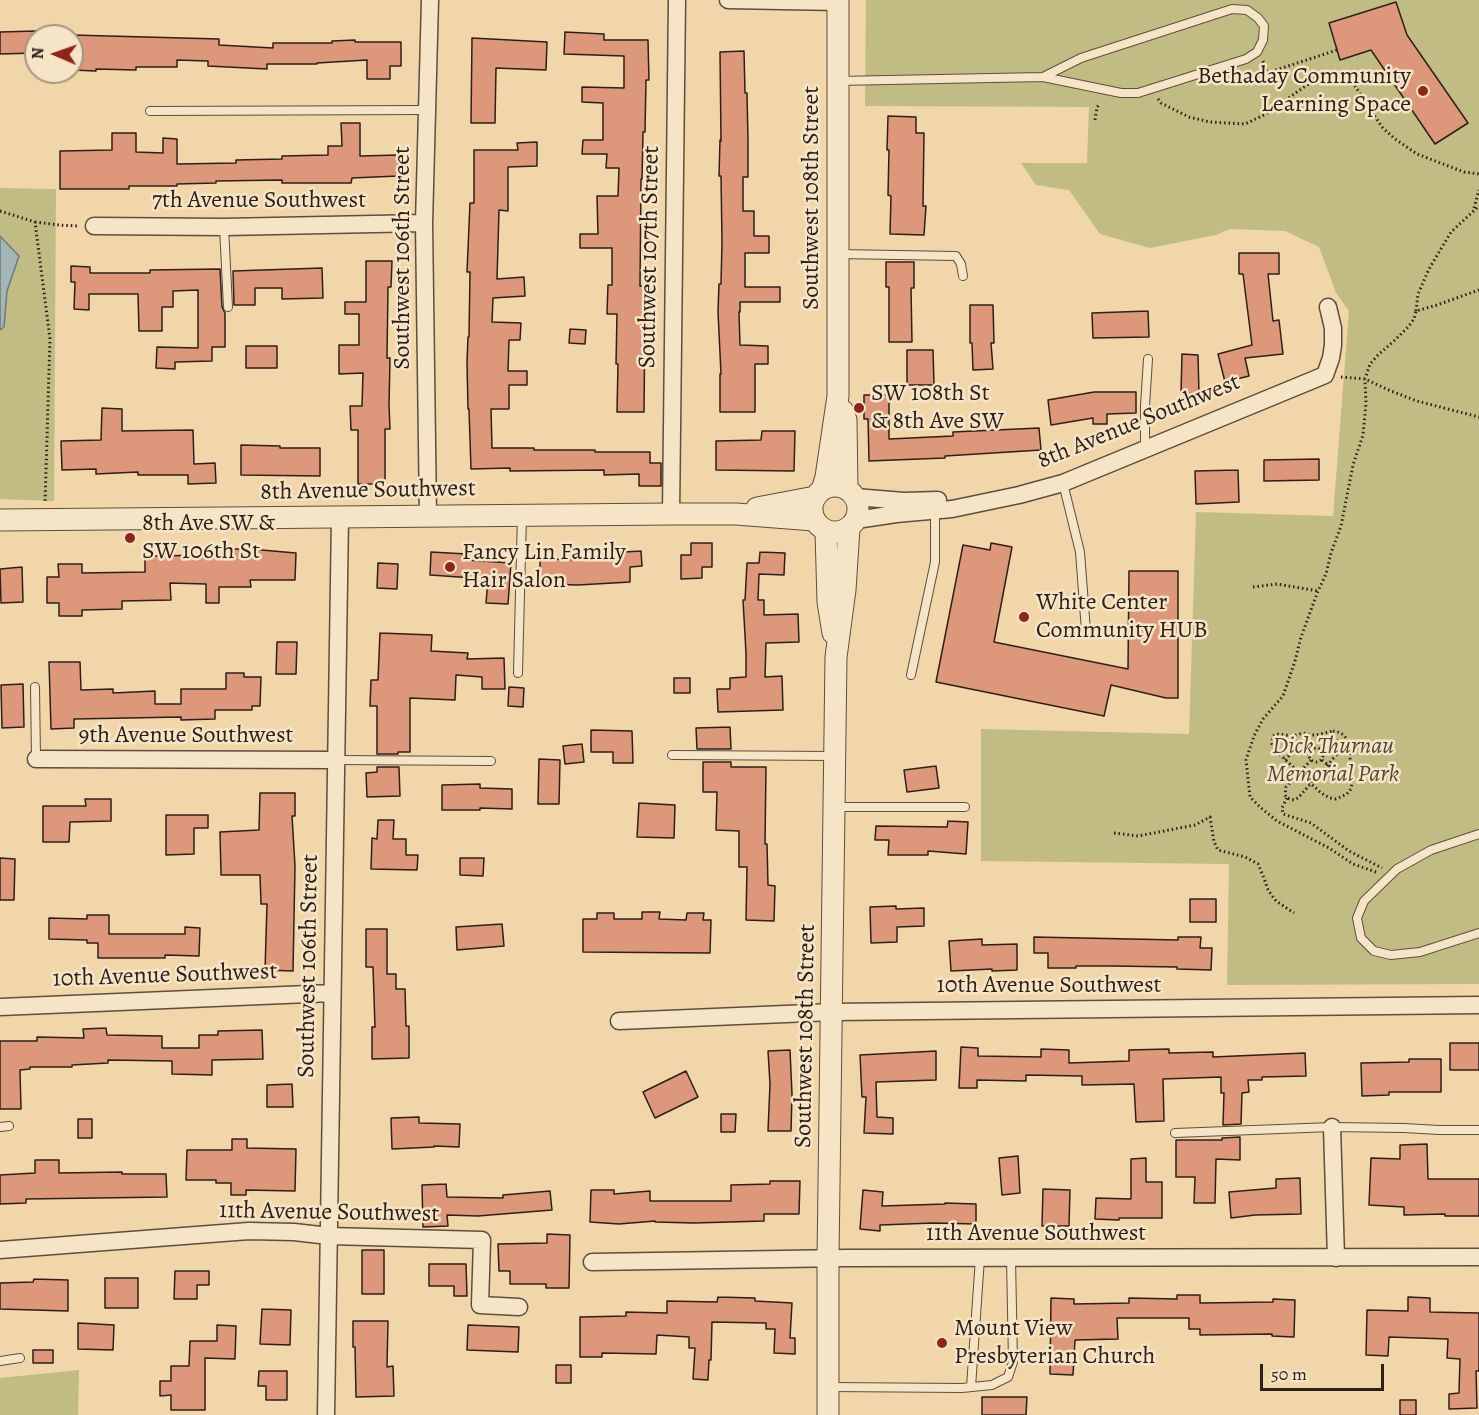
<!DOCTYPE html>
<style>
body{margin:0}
#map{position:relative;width:1479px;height:1415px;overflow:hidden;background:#f1d6a9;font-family:Alegreya,serif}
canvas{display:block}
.north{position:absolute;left:24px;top:24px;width:60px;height:60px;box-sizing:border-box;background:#f6e4c7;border:2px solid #a59681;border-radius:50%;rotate:272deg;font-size:16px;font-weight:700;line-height:24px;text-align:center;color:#2c2019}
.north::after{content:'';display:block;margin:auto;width:21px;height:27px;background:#8f2418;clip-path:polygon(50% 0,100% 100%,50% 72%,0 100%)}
.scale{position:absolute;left:1260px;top:1364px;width:124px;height:27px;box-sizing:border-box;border:3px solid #2c2019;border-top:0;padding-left:8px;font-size:18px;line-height:21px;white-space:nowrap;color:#2c2019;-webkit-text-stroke:4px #f6e4c7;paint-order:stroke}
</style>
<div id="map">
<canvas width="1479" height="1415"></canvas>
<div class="north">N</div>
<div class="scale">50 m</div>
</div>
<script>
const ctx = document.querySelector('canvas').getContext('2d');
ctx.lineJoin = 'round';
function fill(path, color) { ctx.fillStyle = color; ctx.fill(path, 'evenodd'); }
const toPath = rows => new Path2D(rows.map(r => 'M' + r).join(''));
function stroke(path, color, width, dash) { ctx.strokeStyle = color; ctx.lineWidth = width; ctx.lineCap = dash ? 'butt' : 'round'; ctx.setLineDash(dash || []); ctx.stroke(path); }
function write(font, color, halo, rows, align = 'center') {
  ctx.font = font + ' Alegreya,serif'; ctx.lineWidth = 5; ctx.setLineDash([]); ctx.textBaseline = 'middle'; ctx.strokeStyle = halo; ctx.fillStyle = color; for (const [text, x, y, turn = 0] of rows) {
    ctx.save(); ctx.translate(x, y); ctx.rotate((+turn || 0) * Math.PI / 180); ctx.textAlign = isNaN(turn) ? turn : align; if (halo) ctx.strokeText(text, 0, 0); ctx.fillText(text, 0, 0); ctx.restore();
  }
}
const green = toPath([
 [866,0,1479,0,1479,984,1227,985,1229,864,981,861,981,729,1189,734,1196,512,1333,516,1349,311,1336,293,1319,247,1285,231,1230,229,1216,235,1150,248,1100,234,1069,190,1036,185,1021,163,1087,163,1089,107,865,106],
 [0,188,56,189,54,501,0,499],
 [79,1370,78,1415,0,1415,0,1378]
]);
const water = toPath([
 [0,236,19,256,7,291,4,327,0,330,0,236]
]);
const building = toPath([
 [1396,2,1407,35,1468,123,1435,144,1371,50,1340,60,1329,23,1396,2],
 [36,31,36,53,0,54,0,32,36,31],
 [565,32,604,34,604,40,648,40,649,80,646,80,645,132,643,132,642,179,641,179,640,286,647,286,645,315,644,412,617,412,618,364,616,364,617,314,607,314,608,285,612,285,612,248,580,248,580,234,598,234,597,196,618,196,619,168,606,168,607,154,582,154,583,140,603,140,603,103,582,102,582,87,624,88,624,56,564,54,565,32],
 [72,35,219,39,219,45,273,48,273,43,332,43,332,41,355,40,355,42,401,42,401,66,390,66,390,79,367,79,367,60,317,63,317,64,267,64,267,69,208,66,208,61,177,60,177,67,136,67,136,70,96,69,96,71,72,70,72,35],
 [472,38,547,42,546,70,496,68,495,123,471,123,472,38],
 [744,51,745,93,747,93,748,141,748,177,743,177,743,211,754,211,754,236,769,236,769,253,745,253,745,287,780,287,780,302,740,302,740,312,739,312,740,345,768,346,768,364,755,364,755,412,720,412,720,374,721,374,718,312,719,284,721,284,722,242,721,176,719,176,720,140,721,141,720,52,744,51],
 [888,116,916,117,916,133,924,133,923,206,926,206,924,235,890,234,891,196,888,195,889,150,887,150,888,116],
 [341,123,360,123,360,156,398,155,398,176,352,178,351,183,282,183,282,180,216,181,216,183,177,184,177,186,129,186,129,189,60,189,60,151,112,150,112,133,136,133,136,152,163,153,163,138,177,139,177,164,236,163,236,160,282,159,282,156,328,155,328,146,342,146,341,123],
 [537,142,537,166,508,167,508,211,499,210,497,279,524,277,525,296,493,298,492,322,521,323,520,340,509,340,508,371,527,371,527,385,509,385,509,409,491,409,492,448,534,448,534,450,595,450,595,452,650,452,650,463,661,463,661,486,639,486,639,474,604,475,604,470,510,471,510,468,471,469,469,409,468,409,467,362,468,337,469,337,470,272,467,272,470,203,474,203,474,150,518,150,517,143,537,142],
 [1239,253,1279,253,1279,274,1268,274,1273,321,1279,320,1283,354,1245,358,1249,376,1225,382,1218,354,1252,345,1243,274,1239,274,1239,253],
 [366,261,392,261,391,287,388,287,387,358,390,358,389,405,390,429,385,429,385,484,358,484,358,430,351,430,350,406,362,406,363,373,339,374,339,345,359,345,359,314,345,314,345,302,366,302,366,261],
 [886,262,914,262,914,288,911,288,912,342,889,342,889,287,886,287,886,262],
 [71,266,90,267,90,273,150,273,150,270,220,269,222,307,225,313,225,347,212,347,212,361,175,362,175,369,156,368,157,347,198,348,198,290,173,291,173,307,162,307,162,331,139,331,138,294,89,294,89,310,74,309,75,282,71,282,71,266],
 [322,268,323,298,282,299,282,288,255,288,255,305,234,305,233,271,322,268],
 [970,305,993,305,994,343,991,343,993,369,973,370,972,343,970,343,970,305],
 [1148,311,1149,337,1093,338,1092,313,1148,311],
 [570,329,586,330,585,344,569,343,570,329],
 [246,346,277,346,277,368,246,368,246,346],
 [907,350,933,350,934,385,907,385,907,350],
 [1182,354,1198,355,1199,394,1181,393,1182,354],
 [1094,392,1136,392,1136,413,1107,414,1107,424,1093,424,1093,418,1051,425,1048,400,1094,392],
 [864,395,889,395,889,439,953,436,953,432,1039,428,1041,450,945,456,945,458,869,461,868,419,864,419,864,395],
 [102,408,122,409,122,431,193,430,194,464,215,463,216,483,188,484,188,475,138,475,138,472,96,474,96,469,62,470,61,441,101,440,102,408],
 [762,431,795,431,794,471,716,470,716,441,761,440,762,431],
 [241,445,280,446,280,448,320,448,320,476,241,475,241,445],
 [1319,459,1319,480,1264,481,1264,460,1319,459],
 [1238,470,1239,502,1196,504,1195,471,1238,470],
 [691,543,712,543,712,567,702,567,702,578,681,579,681,555,691,555,691,543],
 [991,543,1012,547,994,642,1128,669,1129,571,1178,571,1178,698,1166,698,1111,685,1104,716,936,682,963,545,990,550,991,543],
 [226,549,250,549,296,553,295,580,250,580,251,587,219,587,219,603,206,603,206,584,170,583,171,600,122,601,122,609,82,610,82,616,59,616,59,603,47,603,47,577,59,577,58,564,82,564,82,573,145,572,145,556,226,555,226,549],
 [641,551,642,566,630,567,630,582,578,585,540,584,540,559,592,560,592,554,641,551],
 [431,552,467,554,467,560,511,563,508,604,486,603,488,579,430,575,431,552],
 [760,552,785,553,784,575,759,574,758,600,764,600,764,615,798,614,799,642,766,643,765,677,782,676,783,710,718,712,717,689,730,689,730,678,746,677,746,653,743,600,745,600,747,563,759,563,760,552],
 [378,563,398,564,397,589,377,588,378,563],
 [22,567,23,602,1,603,0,569,22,567],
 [380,633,432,635,431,651,468,653,467,659,504,658,505,689,482,689,482,677,456,675,455,700,410,698,410,752,398,752,398,754,377,754,377,706,370,706,371,680,378,680,380,633],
 [277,642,297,642,296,674,276,674,277,642],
 [49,662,80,662,81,690,113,689,113,693,155,691,155,704,181,704,181,689,226,689,226,673,244,673,244,677,261,677,260,706,252,706,252,710,215,710,215,719,181,720,181,717,74,719,74,728,51,729,49,662],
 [674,678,690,678,690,693,674,693,674,678],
 [23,684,24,727,2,728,1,685,23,684],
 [509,687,524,688,523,707,508,706,509,687],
 [730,727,731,749,697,749,696,728,730,727],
 [591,730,632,731,633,763,613,763,613,752,591,752,591,730],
 [582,744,584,762,565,764,563,746,582,744],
 [539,759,560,760,559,804,538,804,539,759],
 [703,762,731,762,731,767,766,767,765,844,767,844,768,885,775,886,774,921,746,920,747,867,739,867,739,831,716,830,717,792,703,792,703,762],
 [936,766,939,788,907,792,904,770,936,766],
 [377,767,399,767,400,796,367,797,366,773,377,772,377,767],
 [480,784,480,788,512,789,512,809,480,808,480,810,442,810,442,785,480,784],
 [260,793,295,793,295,816,292,816,295,866,293,971,265,970,267,904,261,904,260,875,221,875,220,832,259,830,260,793],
 [85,799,111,799,111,821,70,822,69,842,43,842,43,806,86,806,85,799],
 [639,803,675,805,674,838,637,837,639,803],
 [166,815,208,815,208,828,194,828,194,854,166,855,166,815],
 [378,820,394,820,393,839,406,839,406,855,418,855,417,870,371,869,372,838,377,839,378,820],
 [948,821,968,822,966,854,928,851,928,855,888,855,889,840,875,840,876,826,947,827,948,821],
 [0,858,15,859,14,900,0,900,0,858],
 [460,858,484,858,483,876,460,875,460,858],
 [1190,899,1216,899,1216,922,1190,922,1190,899],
 [896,906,896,909,924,908,924,926,897,927,897,942,871,943,870,907,896,906],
 [642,912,660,912,659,919,686,920,687,913,704,913,703,920,711,920,710,953,583,952,583,919,597,919,597,913,614,913,614,919,642,919,642,912],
 [87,915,109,915,109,934,185,934,185,927,200,928,199,956,165,955,165,958,98,958,98,943,87,943,87,940,49,939,49,918,87,919,87,915],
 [502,924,504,946,457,950,456,927,502,924],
 [366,929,387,929,387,974,396,974,396,989,405,989,406,1026,409,1026,409,1058,372,1059,372,1027,375,1027,373,967,366,967,366,929],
 [1034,937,1178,940,1178,937,1201,937,1200,948,1212,948,1211,970,1177,969,1177,967,1113,966,1076,966,1076,968,1048,968,1048,953,1034,953,1034,937],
 [982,939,982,945,1017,944,1017,970,992,971,992,969,951,971,949,941,982,939],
 [106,1028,107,1035,162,1036,162,1048,199,1048,199,1035,218,1035,218,1031,262,1030,263,1059,212,1060,212,1075,172,1074,172,1061,108,1060,108,1063,72,1065,72,1067,30,1067,30,1069,20,1070,21,1109,0,1109,0,1041,37,1041,37,1037,84,1038,83,1029,106,1028],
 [1450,1043,1479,1043,1479,1070,1450,1070,1450,1043],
 [961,1047,978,1048,978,1056,1041,1057,1041,1049,1069,1050,1069,1063,1129,1061,1129,1050,1169,1049,1169,1053,1213,1052,1213,1057,1305,1053,1306,1076,1262,1077,1262,1080,1248,1080,1249,1092,1242,1093,1241,1124,1223,1125,1224,1093,1221,1093,1221,1077,1163,1079,1164,1121,1136,1122,1134,1084,1082,1085,1082,1076,1026,1075,1026,1081,977,1080,977,1088,959,1088,961,1047],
 [790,1050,792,1094,791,1131,768,1131,770,1084,768,1051,790,1050],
 [936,1051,936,1080,876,1082,877,1117,893,1118,893,1134,864,1133,866,1097,862,1097,860,1055,936,1051],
 [1409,1059,1441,1059,1441,1092,1389,1092,1389,1095,1362,1096,1361,1063,1409,1062,1409,1059],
 [686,1071,698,1097,655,1118,643,1092,686,1071],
 [292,1084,293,1107,267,1107,267,1085,292,1084],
 [721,1114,736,1114,735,1132,721,1132,721,1114],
 [419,1117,419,1123,460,1124,459,1147,434,1146,434,1147,392,1149,391,1118,419,1117],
 [78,1119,92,1119,92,1138,78,1138,78,1119],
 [1240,1137,1240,1160,1216,1159,1215,1203,1194,1203,1195,1177,1176,1177,1176,1140,1222,1140,1222,1138,1240,1137],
 [232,1139,247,1139,247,1148,296,1149,295,1191,246,1190,246,1195,231,1195,231,1183,216,1183,216,1180,186,1180,187,1150,232,1150,232,1139],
 [1427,1144,1428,1179,1479,1179,1479,1216,1445,1216,1445,1214,1404,1215,1404,1207,1369,1205,1371,1158,1400,1159,1400,1145,1427,1144],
 [1018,1156,1020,1193,1002,1195,999,1158,1018,1156],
 [1146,1158,1146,1182,1162,1182,1162,1218,1119,1218,1119,1220,1095,1219,1096,1198,1131,1199,1131,1159,1146,1158],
 [35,1160,59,1160,59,1173,122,1172,122,1174,166,1174,167,1197,26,1199,26,1203,0,1204,0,1175,35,1173,35,1160],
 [1300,1178,1301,1214,1255,1215,1231,1218,1229,1192,1276,1188,1276,1179,1300,1178],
 [770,1181,800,1181,799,1214,764,1214,764,1221,694,1223,655,1222,655,1221,619,1224,590,1222,591,1190,614,1190,614,1194,650,1191,650,1201,731,1201,731,1185,770,1184,770,1181],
 [446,1184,447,1197,503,1198,503,1195,550,1191,552,1210,478,1216,447,1215,448,1226,423,1227,422,1185,446,1184],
 [1043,1189,1070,1190,1069,1226,1042,1226,1043,1189],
 [863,1190,883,1192,882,1206,945,1204,945,1203,976,1204,976,1224,933,1223,880,1225,880,1231,860,1229,863,1190],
 [547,1234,570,1235,569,1288,546,1288,546,1284,510,1284,510,1271,499,1271,498,1244,547,1243,547,1234],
 [362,1250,384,1250,384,1294,362,1294,362,1250],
 [429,1264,466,1264,467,1296,454,1296,454,1286,429,1286,429,1264],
 [175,1271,209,1271,209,1285,197,1285,197,1299,174,1299,175,1271],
 [105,1278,138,1278,138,1308,105,1308,105,1278],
 [34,1279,68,1280,68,1311,0,1309,0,1283,33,1282,34,1279],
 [1177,1295,1200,1295,1200,1303,1273,1302,1273,1299,1295,1300,1294,1337,1272,1336,1272,1334,1200,1335,1200,1329,1189,1329,1189,1318,1117,1318,1118,1339,1075,1340,1073,1375,1050,1374,1051,1298,1074,1299,1074,1304,1129,1303,1129,1298,1177,1299,1177,1295],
 [718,1297,755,1298,755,1301,792,1303,790,1338,795,1338,795,1354,774,1353,775,1329,766,1329,766,1323,712,1322,711,1360,709,1360,708,1380,693,1379,695,1348,689,1348,689,1337,657,1335,656,1354,602,1353,602,1357,580,1357,580,1317,626,1316,626,1312,667,1313,667,1301,717,1302,718,1297],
 [1408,1297,1430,1298,1430,1312,1479,1313,1479,1371,1476,1371,1477,1408,1449,1409,1449,1394,1459,1393,1460,1359,1447,1358,1448,1339,1389,1337,1388,1356,1366,1355,1367,1310,1408,1311,1408,1297],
 [262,1309,291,1310,290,1345,260,1344,262,1309],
 [353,1321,388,1321,387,1367,393,1366,394,1396,356,1397,355,1347,353,1347,353,1321],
 [78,1323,114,1325,113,1350,78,1349,78,1323],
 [217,1325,236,1326,235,1359,205,1358,205,1410,171,1410,171,1395,160,1396,160,1381,171,1381,171,1366,189,1366,190,1341,217,1341,217,1325],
 [468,1325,519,1327,518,1352,467,1350,468,1325],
 [33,1350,53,1350,53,1363,33,1363,33,1350],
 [556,1365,571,1365,571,1383,556,1383,556,1365],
 [259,1371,287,1371,287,1400,266,1400,266,1386,258,1386,259,1371],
 [982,1397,1027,1397,1026,1415,982,1415,982,1397],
 [1400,1400,1416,1400,1416,1415,1400,1415,1400,1400]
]);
const path = toPath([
 [1263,61,1269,78],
 [1267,73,1337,50],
 [1158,99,1161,103,1189,117,1210,122,1245,124,1266,114,1304,87,1317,79,1328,75,1338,74,1345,77,1355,86,1382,127,1395,139,1417,154,1464,172,1479,174],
 [1095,120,1097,107,1100,104],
 [1474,208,1479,190],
 [0,211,35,222,50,339,45,503],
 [35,222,59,225,78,226],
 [1416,311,1418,294,1429,269,1451,232,1479,206],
 [1341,377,1365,379,1391,391,1417,401,1479,417],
 [1253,587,1277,584,1318,591],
 [1333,731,1338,732,1344,735,1347,740,1349,745,1352,783,1351,789,1347,794,1336,799,1330,798,1321,793,1276,751,1272,744,1273,736,1277,734,1293,736,1303,733,1311,735,1316,735,1333,731],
 '1309 755a7 7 0 1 1 14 0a7 7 0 1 1-14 0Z',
 [1285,760,1295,749,1300,746,1305,746,1310,749],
 [1311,760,1286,787,1285,795,1287,798,1294,800,1298,798,1339,752,1341,748,1341,744,1335,739,1331,739,1321,749],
 [1322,760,1338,773,1351,773],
 [1287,798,1282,808,1283,814,1311,823,1349,851,1382,868],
 [1114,833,1138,836,1195,825,1210,817,1214,842,1218,850,1245,857,1258,864,1264,878,1268,890,1276,901,1294,913],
 [1376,872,1353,864,1329,848,1277,821,1261,808,1250,797,1246,760,1254,736,1263,719,1283,696,1295,661,1301,637,1318,591,1326,574,1331,553,1341,526,1353,465,1363,435,1366,403,1365,379,1370,364,1378,355,1395,340,1409,326,1414,319,1416,311,1437,305,1479,290]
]);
const service = toPath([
 [837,81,1043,77,1121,93,1138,93,1246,59,1257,52,1263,40,1264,26,1258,18,1247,10,1232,9,1081,58,1043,77],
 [150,111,427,110],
 [224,227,228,307],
 [838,254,956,256,961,264,963,276],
 [1145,449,1145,406,1148,359],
 [1063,483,1080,552,1086,631],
 [518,673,522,515],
 [911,675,935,562,935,510],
 [35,687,36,759],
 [672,755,835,756],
 [336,760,491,761],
 [835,807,965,807],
 [1479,834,1431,850,1397,869,1364,901,1357,918,1361,938,1374,951,1391,955,1420,952,1479,933],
 [0,1127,9,1126],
 [1175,1133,1332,1127,1404,1128,1439,1130,1479,1130],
 [0,1361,20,1358],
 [829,1387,962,1388,992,1385,1008,1377,1013,1362,1011,1258],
 [971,1387,980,1258]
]);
const minor = toPath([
 [728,0,838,2],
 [94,226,224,227,424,223],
 [855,497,904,501,938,500],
 [671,514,677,0],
 [428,516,424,223,430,0],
 [856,520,896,514,952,509,1019,495,1063,483,1325,375,1331,358,1333,345,1333,328,1328,307],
 [36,759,336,760],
 [0,1007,332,993],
 [619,1021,833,1012,1479,1005],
 [1332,1127,1336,1258],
 [0,1250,249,1231,294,1232,329,1236,482,1240,480,1305,519,1307],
 [592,1262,846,1258,1479,1257],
 [326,1415,340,517]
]);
const tertiary = toPath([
 [843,411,846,420,847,489],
 '812 509a23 23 0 1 1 46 0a23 23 0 1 1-46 0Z',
 [822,490,826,477,838,396,838,0],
 [757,508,815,497],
 [0,520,671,514,736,514,814,520],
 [826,531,828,602,833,633],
 [828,1415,828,1259,836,657,845,590,849,528]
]);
const markers = [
 [1423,91,6,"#8f2418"],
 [859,408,6,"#8f2418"],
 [130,538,6,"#8f2418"],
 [450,567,6,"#8f2418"],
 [1024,617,6,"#8f2418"],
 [942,1343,6,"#8f2418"]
];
const poiNames = [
 ["Bethaday Community",1411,77,"right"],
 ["Learning Space",1411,105,"right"],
 ["SW 108th St",871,394],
 ["& 8th Ave SW",871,422],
 ["8th Ave SW &",142,524],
 ["SW 106th St",142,552],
 ["Fancy Lin Family",462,553],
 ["Hair Salon",462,581],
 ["White Center",1036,603],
 ["Community HUB",1036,631],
 ["Mount View",954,1329],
 ["Presbyterian Church",954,1357]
];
const streetNames = [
 ["Southwest 108th Street",812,198,-90],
 ["7th Avenue Southwest",259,201],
 ["Southwest 107th Street",650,257,-89],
 ["Southwest 106th Street",403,258,-90],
 ["8th Avenue Southwest",1139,422,-22],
 ["8th Avenue Southwest",368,491,-1],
 ["9th Avenue Southwest",186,736],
 ["Southwest 106th Street",309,966,-89],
 ["10th Avenue Southwest",165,976,-2],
 ["10th Avenue Southwest",1049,986],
 ["Southwest 108th Street",806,1036,-89],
 ["11th Avenue Southwest",329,1213,1],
 ["11th Avenue Southwest",1036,1234]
];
const parkNames = [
 ["Dick Thurnau",1333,747],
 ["Memorial Park",1333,775]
];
fill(green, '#c1bc84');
fill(water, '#a1b6b5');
stroke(water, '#727a77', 1.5);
fill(building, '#dd977b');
stroke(building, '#2c2019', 1.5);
stroke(service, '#5d4e3d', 10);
stroke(minor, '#5d4e3d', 19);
stroke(tertiary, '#5d4e3d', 23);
stroke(path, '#2c2019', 3, [1.5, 3]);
stroke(service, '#f6e4c7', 8);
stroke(minor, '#f6e4c7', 16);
stroke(tertiary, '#f6e4c7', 21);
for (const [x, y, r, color] of markers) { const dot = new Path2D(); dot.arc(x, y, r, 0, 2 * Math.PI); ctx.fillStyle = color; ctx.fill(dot); stroke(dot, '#f6e4c7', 2); }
write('24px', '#2c2019', '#f6e4c7', poiNames, 'left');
write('24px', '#2c2019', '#f6e4c7', streetNames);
write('italic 24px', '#514734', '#f6e4c7', parkNames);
</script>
